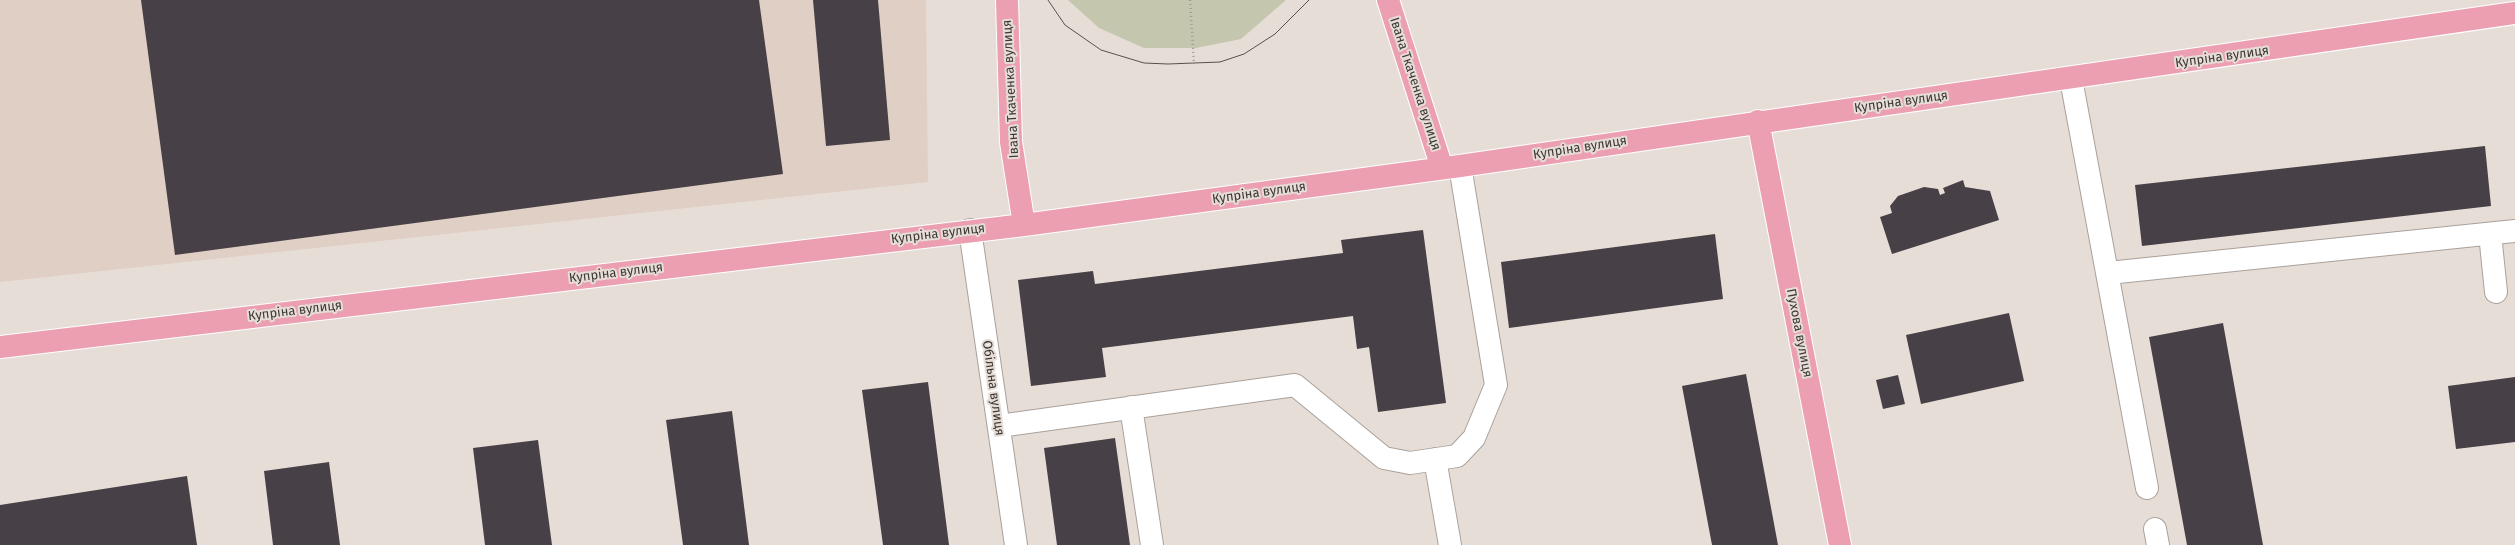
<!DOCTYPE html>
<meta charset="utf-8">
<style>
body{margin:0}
canvas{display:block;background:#e7ddd7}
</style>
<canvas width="2515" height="545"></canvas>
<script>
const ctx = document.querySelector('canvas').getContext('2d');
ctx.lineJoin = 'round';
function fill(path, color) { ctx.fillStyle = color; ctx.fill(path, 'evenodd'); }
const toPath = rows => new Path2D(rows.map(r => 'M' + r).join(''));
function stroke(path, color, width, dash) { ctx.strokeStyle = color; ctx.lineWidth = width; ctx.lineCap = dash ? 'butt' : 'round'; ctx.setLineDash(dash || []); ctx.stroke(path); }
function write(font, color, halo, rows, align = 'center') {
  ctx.font = font + ' "Fira Sans",sans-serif'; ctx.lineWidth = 4; ctx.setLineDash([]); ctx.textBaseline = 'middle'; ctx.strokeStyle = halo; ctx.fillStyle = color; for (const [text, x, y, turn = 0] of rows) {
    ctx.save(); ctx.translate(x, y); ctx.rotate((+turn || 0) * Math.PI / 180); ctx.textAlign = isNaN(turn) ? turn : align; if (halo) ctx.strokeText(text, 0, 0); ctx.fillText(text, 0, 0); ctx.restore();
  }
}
const built = toPath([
 [0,0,926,0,928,182,0,282]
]);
const green = toPath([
 [1068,0,1286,0,1241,39,1196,48,1144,48,1099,28]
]);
const building = toPath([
 [141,0,759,0,783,174,175,255],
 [813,0,878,0,890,140,826,146],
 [2485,146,2491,206,2142,246,2135,185],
 [1963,180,1965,187,1990,191,1999,220,1892,254,1880,217,1892,213,1890,206,1898,196,1924,187,1938,189,1940,195,1945,193,1943,188],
 [1423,230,1446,403,1378,412,1369,347,1357,349,1353,316,1102,348,1106,377,1031,386,1018,280,1093,271,1095,284,1343,253,1341,240],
 [1715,234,1723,299,1509,328,1501,262],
 [2009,313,2024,381,1921,404,1906,335],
 [2223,323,2263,545,2187,545,2149,337],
 [1746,374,1778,545,1712,545,1682,386],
 [1898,375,1905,404,1883,409,1876,380],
 [2515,377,2515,442,2456,449,2448,386],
 [928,382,949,545,883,545,862,390],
 [732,411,749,545,683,545,666,420],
 [1115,438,1130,545,1057,545,1044,448],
 [538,440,552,545,485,545,473,448],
 [329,462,340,545,273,545,264,471],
 [187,476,197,545,0,545,0,505]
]);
const path = toPath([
 [1190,0,1194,64]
]);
const minor = toPath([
 [2071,79,2147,488],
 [970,230,1016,545],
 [2490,234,2496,292],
 [2108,273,2515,231],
 [1131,407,1152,545],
 [999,426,1295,385,1384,458,1410,463,1457,456,1474,438,1496,385,1460,166],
 [1435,459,1450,545],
 [2155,529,2158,545]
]);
const major = toPath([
 [1007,0,1011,142,1024,225],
 [1388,0,1442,168],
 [1758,121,1840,545],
 [0,347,1024,225,1460,166,2515,13]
]);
const tram = toPath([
 [1048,0,1065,25,1101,50,1144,63,1168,64,1220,62,1244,54,1275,34,1309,0]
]);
const streetNames = [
 ["Купріна вулиця",2222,57,-8],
 ["Івана Ткаченка вулиця",1415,84,72],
 ["Івана Ткаченка вулиця",1011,89,-93],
 ["Купріна вулиця",1901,102,-8],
 ["Купріна вулиця",1580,148,-9],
 ["Купріна вулиця",1259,193,-8],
 ["Купріна вулиця",938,234,-7],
 ["Купріна вулиця",616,273,-7],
 ["Купріна вулиця",295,311,-7],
 ["Пухова вулиця",1799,333,79],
 ["Обільна вулиця",993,388,82]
];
fill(built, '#e0cfc5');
fill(green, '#c4c6ae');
fill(building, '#474046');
stroke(minor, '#aaa19b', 24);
stroke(major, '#fff', 24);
stroke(path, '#a39b96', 2.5, [1, 3]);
stroke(minor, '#fff', 22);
stroke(major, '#eb9fb0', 22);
stroke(tram, '#56514d', 1);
write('13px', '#3c3835', '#e7ddd7', streetNames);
</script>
